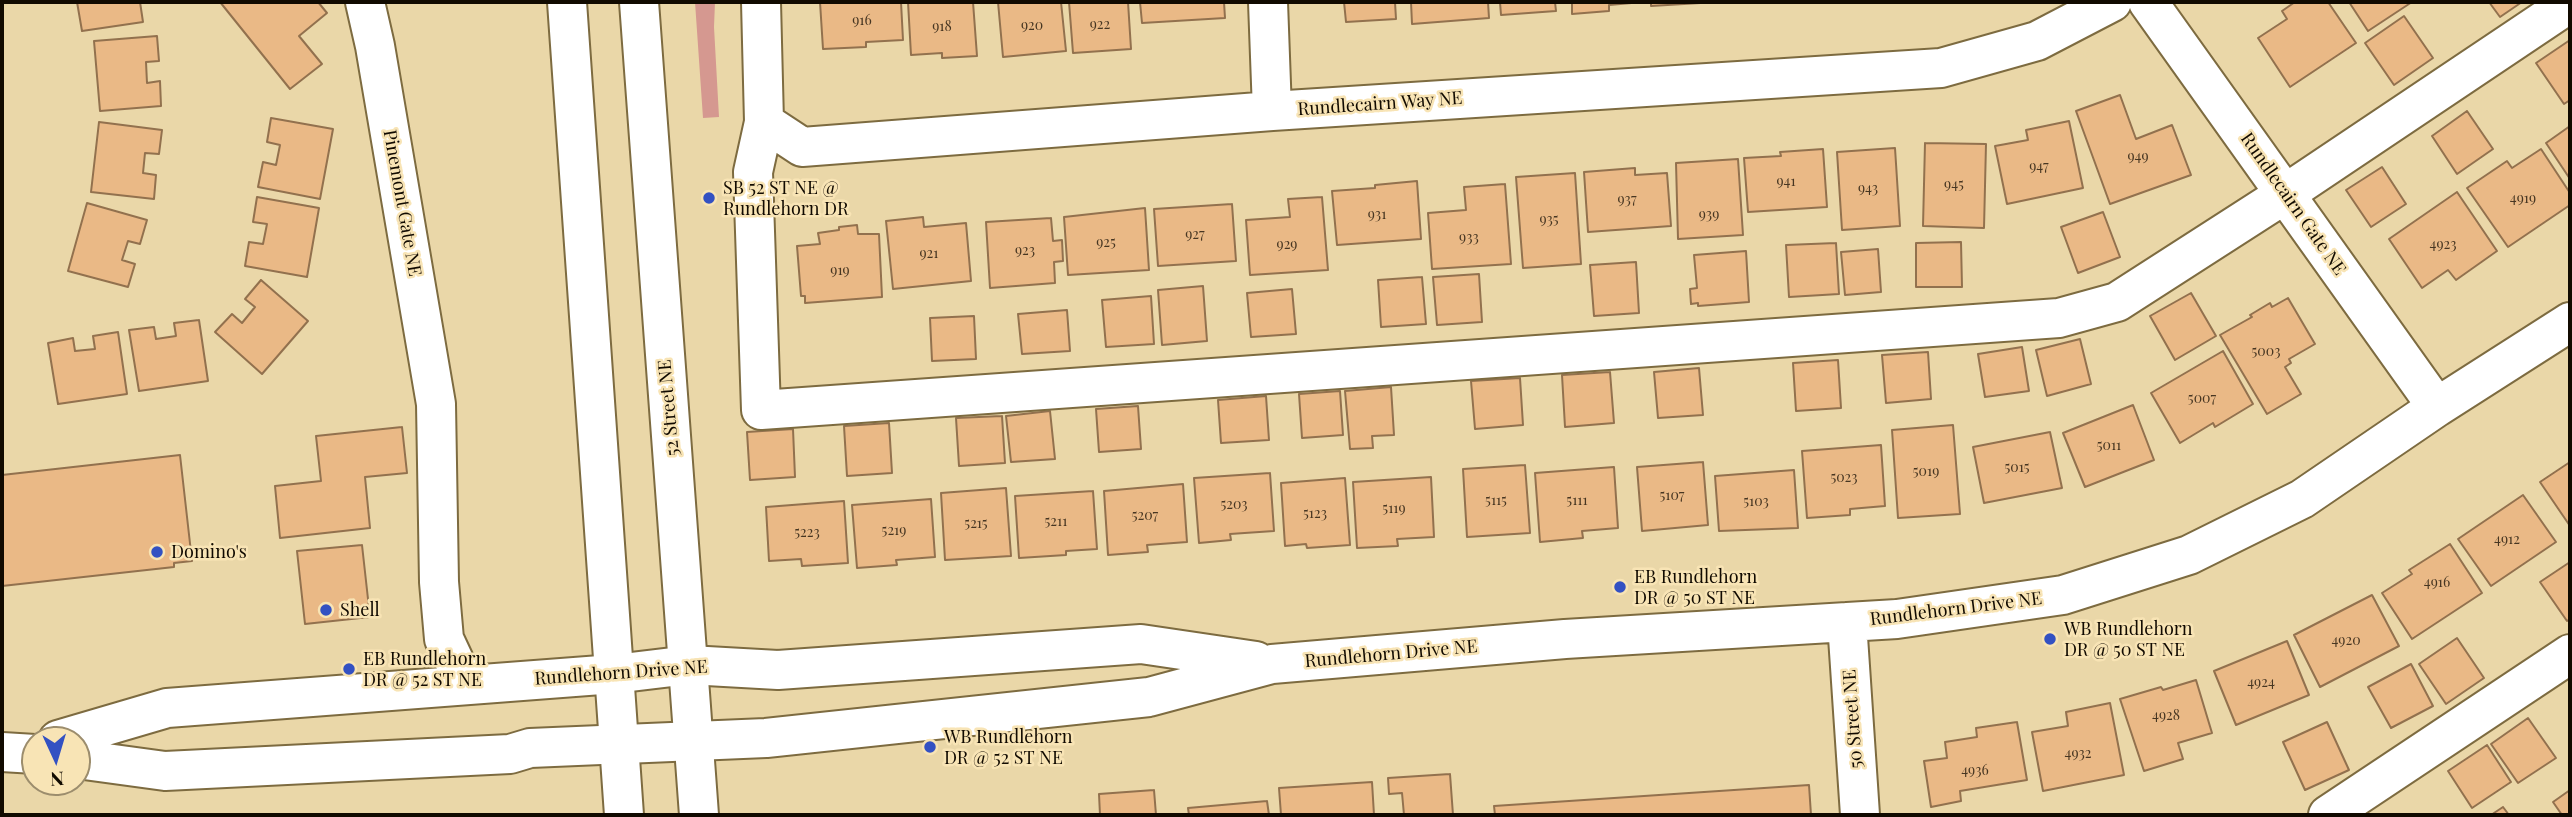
<!DOCTYPE html>
<style>
body{margin:0}
#map{position:relative;width:2572px;height:817px;overflow:hidden;background:#ead7a8;font-family:"Playfair Display",serif}
canvas{display:block}
.frame{position:absolute;inset:0;border:4px solid #110a00;pointer-events:none}
.north{position:absolute;left:21px;top:726px;width:70px;height:70px;box-sizing:border-box;background:#f8e4b5;border:2px solid #9c8d6d;border-radius:50%;rotate:176deg;font-size:19px;font-weight:700;line-height:28px;text-align:center;color:#110a00}
.north::after{content:'';display:block;margin:auto;width:24px;height:32px;background:#3351c2;clip-path:polygon(50% 0,100% 100%,50% 72%,0 100%)}
</style>
<div id="map">
<canvas width="2572" height="817"></canvas>
<div class="frame"></div>
<div class="north">N</div>
</div>
<script>
const ctx = document.querySelector('canvas').getContext('2d');
ctx.lineJoin = 'round';
function fill(path, color) { ctx.fillStyle = color; ctx.fill(path, 'evenodd'); }
const toPath = rows => new Path2D(rows.map(r => 'M' + r).join(''));
function stroke(path, color, width, dash) { ctx.strokeStyle = color; ctx.lineWidth = width; ctx.lineCap = dash ? 'butt' : 'round'; ctx.setLineDash(dash || []); ctx.stroke(path); }
function write(font, color, halo, rows, align = 'center') {
  ctx.font = font + ' "Playfair Display",serif'; ctx.lineWidth = 5; ctx.setLineDash([]); ctx.textBaseline = 'middle'; ctx.strokeStyle = halo; ctx.fillStyle = color; for (const [text, x, y, turn = 0] of rows) {
    ctx.save(); ctx.translate(x, y); ctx.rotate((+turn || 0) * Math.PI / 180); ctx.textAlign = isNaN(turn) ? turn : align; if (halo) ctx.strokeText(text, 0, 0); ctx.fillText(text, 0, 0); ctx.restore();
  }
}
const green = toPath([
 [695,2,715,2,714,27,719,117,703,118]
]);
const building = toPath([
 [77,2,140,2,143,22,82,31,77,2],
 [220,2,318,2,327,13,299,36,322,64,290,89,220,2],
 [820,2,901,2,903,40,866,42,866,47,823,49,820,2],
 [908,2,973,2,977,56,942,58,942,53,911,55,908,2],
 [998,2,1061,2,1066,51,1003,57,998,2],
 [1069,2,1128,2,1131,49,1073,53,1069,2],
 [1140,2,1224,2,1225,18,1142,23,1140,2],
 [1344,2,1395,2,1396,19,1346,22,1344,2],
 [1411,2,1488,2,1489,18,1412,24,1411,2],
 [1500,2,1555,2,1556,11,1501,15,1500,2],
 [1572,2,1643,2,1609,5,1609,11,1572,14,1572,2],
 [1651,2,1717,2,1651,6,1651,2],
 [2295,2,2328,2,2356,43,2290,87,2258,38,2287,19,2282,11,2295,2],
 [2349,2,2412,2,2368,31,2349,2],
 [2489,2,2522,2,2500,17,2489,2],
 [2404,16,2433,58,2394,85,2365,43,2404,16],
 [157,36,159,61,146,62,147,83,160,81,161,106,100,111,94,41,157,36],
 [2570,40,2570,100,2564,104,2536,63,2570,40],
 [2120,95,2136,139,2172,125,2191,175,2110,204,2076,111,2120,95],
 [2467,111,2493,149,2457,174,2432,136,2467,111],
 [271,118,333,129,320,199,258,187,263,162,276,165,280,145,267,142,271,118],
 [2069,121,2083,188,2007,204,1995,146,2028,140,2026,130,2069,121],
 [99,122,162,130,159,154,145,153,143,173,156,175,154,199,91,192,99,122],
 [2570,126,2570,179,2546,143,2570,126],
 [1925,143,1986,144,1984,228,1923,226,1925,143],
 [1895,148,1900,226,1842,230,1837,152,1895,148],
 [1823,149,1827,207,1748,212,1744,158,1781,156,1780,152,1823,149],
 [2541,149,2570,193,2570,205,2508,247,2467,188,2507,161,2512,168,2541,149],
 [1738,159,1743,235,1678,239,1676,163,1738,159],
 [2382,167,2406,204,2371,227,2346,190,2382,167],
 [1635,168,1635,175,1667,173,1671,226,1588,232,1584,172,1635,168],
 [1575,173,1581,264,1523,268,1516,177,1575,173],
 [1417,181,1421,239,1337,245,1332,191,1375,188,1375,185,1417,181],
 [1505,184,1511,264,1432,269,1428,213,1466,210,1464,187,1505,184],
 [2457,192,2497,251,2456,280,2448,270,2422,288,2389,239,2457,192],
 [257,197,319,208,307,277,245,266,249,242,263,244,267,224,253,222,257,197],
 [1322,197,1328,270,1250,275,1246,220,1290,217,1288,199,1322,197],
 [87,203,147,220,140,244,128,241,122,260,135,264,128,287,68,271,87,203],
 [1232,204,1236,261,1158,266,1154,209,1232,204],
 [1145,208,1149,270,1068,275,1064,217,1145,208],
 [2103,212,2120,257,2078,273,2061,227,2103,212],
 [923,217,924,227,966,223,971,281,893,289,886,221,923,217],
 [1051,218,1053,241,1062,240,1063,261,1054,262,1055,283,990,288,986,222,1051,218],
 [857,225,858,234,879,234,882,297,805,303,805,296,801,296,797,246,820,244,818,233,839,230,839,227,857,225],
 [1961,242,1962,287,1916,287,1916,243,1961,242],
 [1836,243,1839,294,1789,297,1786,245,1836,243],
 [1878,249,1881,292,1845,295,1841,252,1878,249],
 [1746,251,1749,302,1698,306,1698,303,1691,304,1690,289,1697,288,1694,255,1746,251],
 [1636,262,1639,313,1594,316,1590,265,1636,262],
 [1479,274,1482,322,1437,325,1433,277,1479,274],
 [1422,277,1426,324,1381,327,1378,280,1422,277],
 [261,280,308,321,262,374,215,332,232,314,242,323,255,307,245,299,261,280],
 [1203,286,1207,341,1162,345,1158,290,1203,286],
 [1292,289,1296,334,1251,337,1247,293,1292,289],
 [2191,293,2216,336,2175,360,2150,316,2191,293],
 [1151,296,1154,344,1106,347,1102,300,1151,296],
 [2288,298,2315,344,2289,359,2291,363,2285,367,2301,394,2267,414,2220,335,2252,317,2250,315,2270,303,2272,307,2288,298],
 [1067,310,1070,351,1022,354,1018,314,1067,310],
 [974,316,976,359,932,361,930,318,974,316],
 [199,320,208,381,139,391,129,330,154,327,156,339,176,336,174,323,199,320],
 [118,332,127,394,58,404,48,343,73,338,75,351,95,349,93,336,118,332],
 [2080,339,2091,384,2047,396,2036,350,2080,339],
 [2022,347,2029,391,1985,397,1978,354,2022,347],
 [2223,351,2253,404,2215,427,2213,423,2180,443,2151,393,2223,351],
 [1928,352,1931,399,1886,403,1882,355,1928,352],
 [1838,360,1841,408,1796,411,1793,363,1838,360],
 [1699,368,1703,415,1658,418,1654,372,1699,368],
 [1610,372,1614,423,1565,427,1562,375,1610,372],
 [1520,378,1523,425,1475,429,1471,381,1520,378],
 [1391,387,1394,435,1372,436,1373,448,1350,449,1345,391,1391,387],
 [1340,391,1343,435,1302,438,1299,394,1340,391],
 [1266,396,1269,440,1221,443,1218,400,1266,396],
 [2133,405,2154,460,2085,487,2063,433,2133,405],
 [1138,406,1141,449,1099,452,1096,409,1138,406],
 [1050,411,1055,459,1011,462,1006,416,1050,411],
 [1002,416,1005,463,959,466,956,418,1002,416],
 [889,423,892,473,847,476,844,426,889,423],
 [1953,425,1960,514,1898,518,1892,430,1953,425],
 [402,427,407,473,365,477,370,528,280,538,275,486,321,481,316,436,402,427],
 [793,429,795,477,750,480,747,432,793,429],
 [2050,432,2062,488,1984,503,1973,447,2050,432],
 [1881,445,1885,506,1850,509,1850,515,1807,518,1802,451,1881,445],
 [180,455,192,561,174,563,174,567,2,586,2,475,180,455],
 [1703,462,1708,525,1642,531,1637,467,1703,462],
 [2570,462,2570,526,2540,482,2570,462],
 [1525,465,1530,533,1467,537,1463,469,1525,465],
 [1614,467,1618,528,1582,531,1583,538,1540,542,1535,473,1614,467],
 [1794,470,1798,528,1719,531,1715,476,1794,470],
 [1270,473,1274,531,1230,534,1231,540,1199,543,1194,478,1270,473],
 [1431,477,1434,537,1397,539,1398,546,1357,548,1353,482,1431,477],
 [1345,478,1350,545,1307,548,1306,544,1285,546,1281,483,1345,478],
 [1183,484,1187,542,1147,545,1148,552,1108,555,1104,491,1183,484],
 [1006,488,1011,556,945,560,941,493,1006,488],
 [1093,491,1097,549,1066,551,1066,555,1019,558,1015,496,1093,491],
 [2523,495,2556,542,2491,586,2458,539,2523,495],
 [931,499,935,557,896,560,897,565,857,568,852,505,931,499],
 [844,501,848,563,802,566,801,559,769,561,766,507,844,501],
 [2450,544,2482,593,2412,639,2382,593,2412,574,2409,570,2450,544],
 [362,545,370,617,305,624,297,551,362,545],
 [2570,562,2570,619,2567,621,2540,582,2570,562],
 [2372,595,2399,646,2320,687,2294,635,2372,595],
 [2457,638,2484,678,2446,704,2419,664,2457,638],
 [2287,641,2309,695,2236,725,2214,671,2287,641],
 [2411,664,2433,706,2391,728,2368,687,2411,664],
 [2196,680,2212,733,2178,743,2183,759,2144,771,2120,699,2161,687,2163,690,2196,680],
 [2110,703,2124,775,2043,791,2032,732,2068,726,2066,712,2110,703],
 [2528,718,2556,758,2518,783,2491,744,2528,718],
 [2017,722,2027,780,1960,791,1961,801,1931,807,1924,761,1947,758,1945,742,1977,737,1976,728,2017,722],
 [2327,722,2349,770,2305,790,2283,742,2327,722],
 [2487,745,2511,782,2472,808,2448,771,2487,745],
 [1450,774,1453,815,1404,815,1402,793,1389,794,1388,778,1450,774],
 [1372,782,1374,815,1281,815,1279,788,1372,782],
 [1809,785,1811,815,1495,815,1494,806,1809,785],
 [1154,790,1156,815,1100,815,1099,794,1154,790],
 [2570,790,2570,815,2562,815,2553,802,2570,790],
 [1267,801,1269,815,1189,815,1188,808,1267,801],
 [2503,807,2509,815,2491,815,2503,807]
]);
const minor = toPath([
 [365,2,375,46,436,404,439,582,444,639,465,684],
 [761,2,764,122,802,147,1272,111,1941,68,2037,41,2112,2],
 [1268,2,1272,111],
 [2148,2,2437,407],
 [764,122,753,172,761,410,2059,318,2117,302,2285,194,2570,3],
 [1847,622,1860,815],
 [58,740,167,708,614,674,689,665,778,670,1141,644,1256,661],
 [2,752,35,754],
 [77,759,165,771,510,754,530,748,766,738,1149,697,1272,664,1565,639,1897,619,2063,595,2189,555,2302,499,2437,407,2570,322],
 [2328,815,2570,654]
]);
const major = toPath([
 [567,2,624,815],
 [639,2,699,815]
]);
const markers = [
 [709,198,7,"#3351c2"],
 [157,552,7,"#3351c2"],
 [1620,587,7,"#3351c2"],
 [326,610,7,"#3351c2"],
 [2050,639,7,"#3351c2"],
 [349,669,7,"#3351c2"],
 [930,747,7,"#3351c2"]
];
const numberNames = [
 ["916",862,21],
 ["922",1100,25],
 ["920",1032,26],
 ["918",942,27],
 ["949",2138,157],
 ["947",2039,167],
 ["941",1786,182],
 ["945",1954,185],
 ["943",1868,189],
 ["4919",2523,199],
 ["937",1627,200],
 ["931",1377,215],
 ["939",1709,215],
 ["935",1549,220],
 ["927",1195,235],
 ["933",1469,238],
 ["925",1106,243],
 ["929",1287,245],
 ["4923",2443,245],
 ["923",1025,251],
 ["921",929,254],
 ["919",840,271],
 ["5003",2266,352],
 ["5007",2202,399],
 ["5011",2109,446],
 ["5015",2017,468],
 ["5019",1926,472],
 ["5023",1844,478],
 ["5107",1672,496],
 ["5115",1496,501],
 ["5111",1577,501],
 ["5103",1756,502],
 ["5203",1234,505],
 ["5119",1394,509],
 ["5123",1315,514],
 ["5207",1145,516],
 ["5211",1056,522],
 ["5215",976,524],
 ["5219",894,531],
 ["5223",807,533],
 ["4912",2507,540],
 ["4916",2437,583],
 ["4920",2346,641],
 ["4924",2261,683],
 ["4928",2166,716],
 ["4932",2078,754],
 ["4936",1975,771]
];
const streetNames = [
 ["Rundlecairn Way NE",1380,104,-4],
 ["Pinemont Gate NE",402,203,80],
 ["Rundlecairn Gate NE",2293,204,55],
 ["52 Street NE",669,408,-95],
 ["Rundlehorn Drive NE",1956,609,-7],
 ["Rundlehorn Drive NE",1391,654,-5],
 ["Rundlehorn Drive NE",621,673,-4],
 ["50 Street NE",1853,719,-94]
];
const poiNames = [
 ["SB 52 ST NE @",723,188],
 ["Rundlehorn DR",723,209],
 ["Domino's",171,552],
 ["EB Rundlehorn",1634,577],
 ["DR @ 50 ST NE",1634,598],
 ["Shell",340,610],
 ["WB Rundlehorn",2064,629],
 ["DR @ 50 ST NE",2064,650],
 ["EB Rundlehorn",363,659],
 ["DR @ 52 ST NE",363,680],
 ["WB Rundlehorn",944,737],
 ["DR @ 52 ST NE",944,758]
];
fill(green, '#d59890');
fill(building, '#eab986');
stroke(building, '#92714e', 2);
stroke(minor, '#7d6b40', 42);
stroke(major, '#7d6b40', 42);
stroke(minor, '#fff', 38);
stroke(major, '#fff', 38);
for (const [x, y, r, color] of markers) { const dot = new Path2D(); dot.arc(x, y, r, 0, 2 * Math.PI); ctx.fillStyle = color; ctx.fill(dot); stroke(dot, '#f8e4b5', 2.5); }
write('14px', '#473622', null, numberNames);
write('18px', '#110a00', '#f8e4b5', streetNames);
write('18px', '#110a00', '#f8e4b5', poiNames, 'left');
</script>
